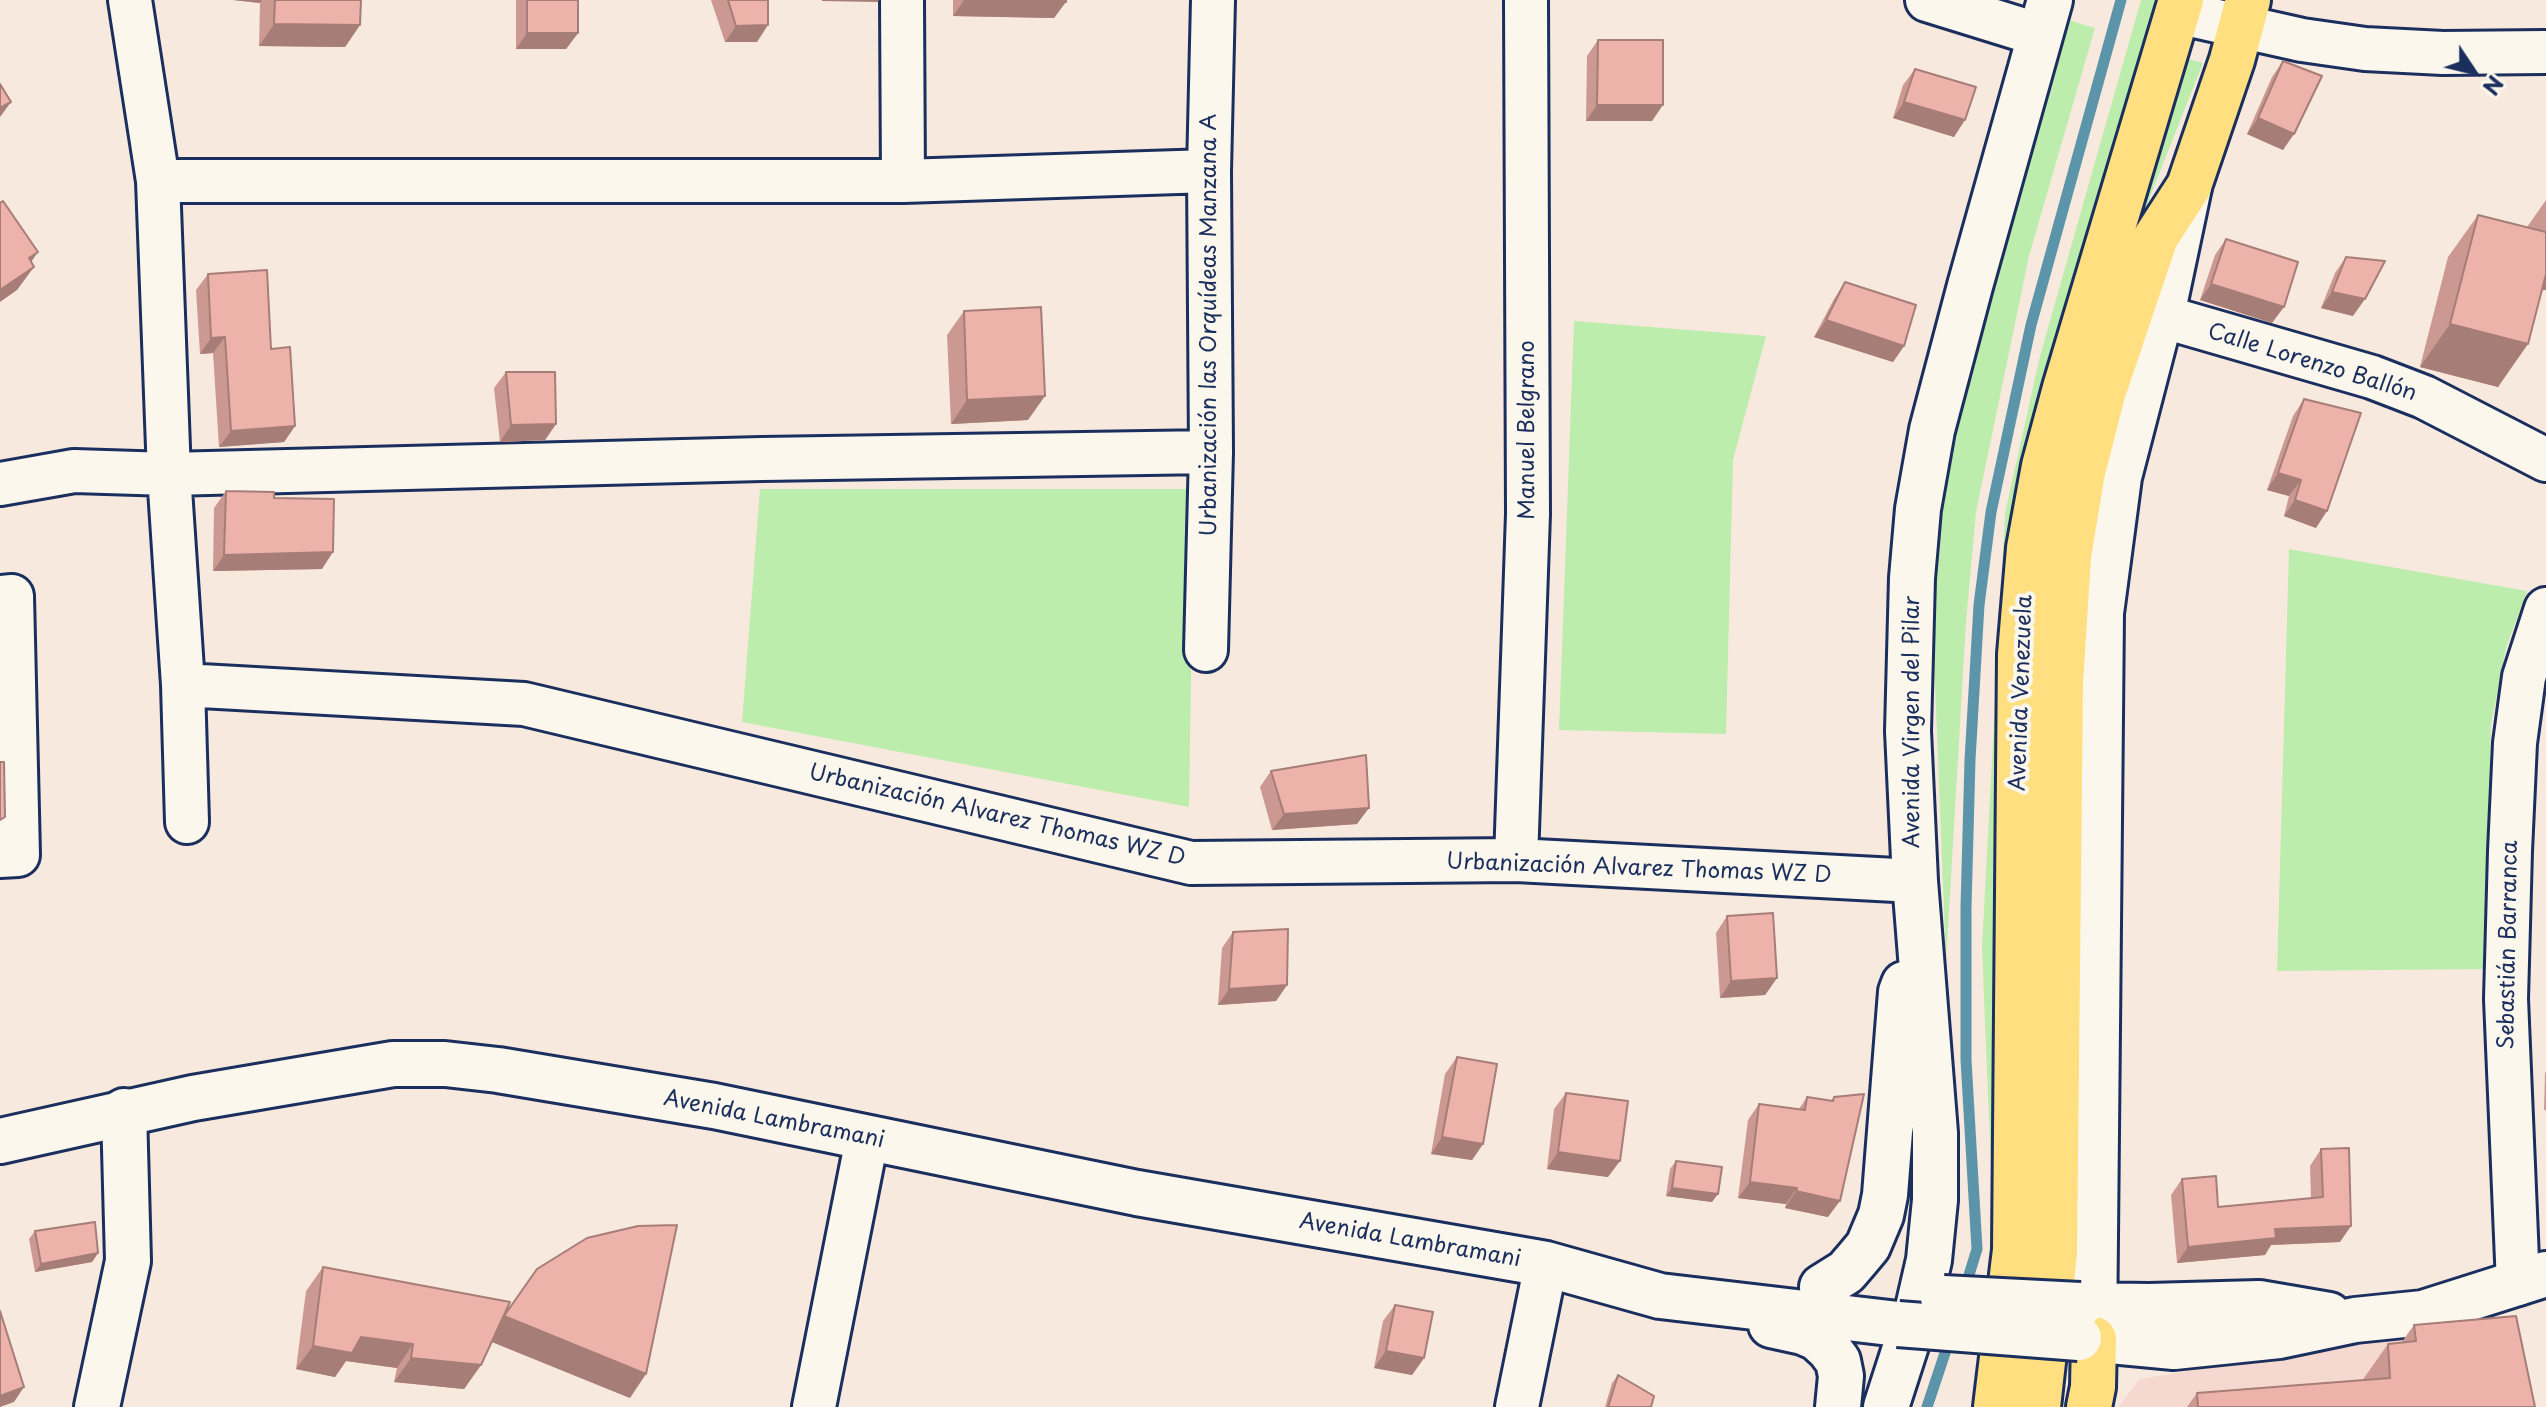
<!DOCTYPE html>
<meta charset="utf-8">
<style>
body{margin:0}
#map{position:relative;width:2546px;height:1407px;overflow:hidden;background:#f8e9df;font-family:"Playpen Sans",sans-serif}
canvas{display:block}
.north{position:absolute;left:2434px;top:32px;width:80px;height:80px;-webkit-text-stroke:6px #fbf7ec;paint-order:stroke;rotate:125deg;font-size:22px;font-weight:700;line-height:32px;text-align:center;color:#1b2f5e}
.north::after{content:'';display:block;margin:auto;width:28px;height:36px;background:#1b2f5e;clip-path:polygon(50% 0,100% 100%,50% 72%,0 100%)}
</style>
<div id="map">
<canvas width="2546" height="1407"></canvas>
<div class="north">N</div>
</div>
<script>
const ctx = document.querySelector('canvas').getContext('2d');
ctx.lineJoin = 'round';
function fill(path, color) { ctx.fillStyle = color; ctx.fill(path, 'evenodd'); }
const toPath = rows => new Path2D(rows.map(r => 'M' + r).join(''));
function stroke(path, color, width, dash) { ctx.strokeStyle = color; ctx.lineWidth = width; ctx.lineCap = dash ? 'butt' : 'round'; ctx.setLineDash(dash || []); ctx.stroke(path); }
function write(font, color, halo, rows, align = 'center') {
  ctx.font = font + ' "Playpen Sans",sans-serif'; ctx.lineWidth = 8; ctx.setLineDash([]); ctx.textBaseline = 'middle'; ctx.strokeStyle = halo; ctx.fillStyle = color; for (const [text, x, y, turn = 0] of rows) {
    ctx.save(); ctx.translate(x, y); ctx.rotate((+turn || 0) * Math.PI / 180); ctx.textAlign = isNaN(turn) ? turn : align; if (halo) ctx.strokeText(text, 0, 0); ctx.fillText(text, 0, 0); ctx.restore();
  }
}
const built = toPath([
 [2496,1322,2514,1407,2118,1407,2140,1379]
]);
const green = toPath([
 [2141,0,2156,0,2041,397,2010,520,2002,570,2005,513,2040,356],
 [2068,20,2095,28,2029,256,1976,512,1966,622,1946,962,1932,607,1940,505,1955,429],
 [2185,58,2203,63,2119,275],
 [1574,321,1766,336,1733,460,1726,734,1559,730],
 [760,489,1194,489,1189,807,742,722],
 [2289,549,2527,591,2506,648,2491,725,2486,969,2277,971],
 [1996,684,1993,1218,1982,948]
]);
const stream = toPath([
 [1965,1288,1977,1249,1966,1060,1966,907,1970,760,1979,605,1991,512,2031,325,2121,0],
 [1927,1407,1951,1335]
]);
const minor = toPath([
 [130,0,158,181,169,474,183,685,187,822],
 [902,0,903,181],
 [1927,0,2040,35],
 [2177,12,2302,40,2365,49,2443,53,2546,52],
 [158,181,903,181,1209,171],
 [2161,316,2372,377,2424,397,2546,460],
 [0,484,74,471,169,474,762,459,1211,452],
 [0,597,12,596,18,855,0,856],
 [1206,650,1211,452,1209,171,1213,0],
 [183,685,524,704,1191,863,1516,860,1915,881],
 [1516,860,1528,514,1526,0],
 [2518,1284,2506,999,2510,851,2515,743,2524,677,2546,609],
 [814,1407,867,1139],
 [1517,1407,1546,1264]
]);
const tertiary = toPath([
 [97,1407,128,1261,124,1111]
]);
const secondary = toPath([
 [0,1141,193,1098,393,1064,445,1064,498,1070,714,1106,1137,1193,1546,1264,1660,1296,1898,1324],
 [1822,1287,1846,1272,1858,1258,1868,1246,1881,1215,1885,1195,1901,992,1904,984],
 [2080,1305,2149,1306,2259,1303,2329,1315],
 [1771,1325,1803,1332,1817,1338,1829,1349,1838,1361,1841,1376,1838,1407],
 [2079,1338,2174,1347,2279,1336,2355,1320,2423,1313,2546,1274],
 [2094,1339,2101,613,2119,477,2166,296,2189,187],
 [1886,1407,1918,1308,1929,1260,1935,1200,1935,1133,1915,881,1908,731,1912,578,1918,509,1932,430,1970,286,2050,0]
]);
const primary = toPath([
 [1996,1407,2015,1250,2020,654,2029,548,2044,466,2065,388,2181,0],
 [2038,1407,2055,1253,2061,683,2069,556,2083,472,2103,394,2156,237,2189,186,2232,60,2248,0],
 [2089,1407,2093,1387,2094,1339]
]);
const secondaryBridge = toPath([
 [1943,1298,2080,1305],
 [1898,1324,2079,1338]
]);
const wall = toPath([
 [233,0,361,0,360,25,345,47,259,46,260,3],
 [516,0,578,0,578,33,566,49,516,49],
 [711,0,768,0,757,42,725,42],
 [953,0,1066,0,1054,18,953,16],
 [1598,40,1652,121,1586,121,1587,56],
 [2283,61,2283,150,2247,134,2272,77],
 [1915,69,1954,137,1893,118,1903,85],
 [2546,200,2546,290,2542,290,2498,387,2420,367,2448,257,2478,215,2527,227],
 [2226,239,2272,323,2200,300,2215,255],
 [2346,257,2353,316,2321,308,2335,273],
 [208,274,295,426,284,442,219,447,213,353,200,354,196,290],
 [1845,282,1904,346,1893,362,1814,337,1834,299],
 [964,311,1028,420,951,424,947,335],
 [506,372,556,424,545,440,500,442,494,388],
 [2304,399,2316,528,2284,516,2289,496,2267,490,2293,416],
 [226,491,274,498,322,569,213,571,214,508],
 [1271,771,1357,824,1272,830,1260,787],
 [1727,916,1777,978,1765,995,1720,998,1716,933],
 [1233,932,1287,985,1276,1001,1218,1005,1222,948],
 [1457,1057,1483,1144,1472,1160,1431,1154,1445,1074],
 [2546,1072,2546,1110,2544,1110,2545,1073],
 [1566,1093,1608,1177,1547,1169,1554,1109],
 [1807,1097,1831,1101,1834,1097,1828,1217,1785,1208,1786,1204,1738,1198,1748,1120,1759,1104,1799,1109],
 [2321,1149,2340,1242,2271,1245,2265,1255,2177,1263,2171,1195,2182,1179,2218,1207,2311,1198,2310,1166],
 [1676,1161,1712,1202,1666,1196,1670,1169],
 [35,1231,98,1253,92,1262,35,1272,29,1239],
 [323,1267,503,1316,630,1398,492,1342,481,1365,464,1389,394,1382,397,1368,346,1361,335,1377,296,1369,306,1291],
 [1395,1305,1424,1358,1412,1375,1374,1368,1383,1321],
 [2414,1325,2535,1407,2187,1407,2197,1393,2364,1380,2364,1378,2388,1344,2401,1343],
 [1618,1375,1651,1407,1605,1407,1612,1383]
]);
const shadedWall = toPath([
 [233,0,262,0,260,3],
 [822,0,879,0,878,2,822,1],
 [964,0,1066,2,1054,18,953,16],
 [274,24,360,25,345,47,259,46],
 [768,25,757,42,725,42,736,26],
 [527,33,578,33,566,49,516,49],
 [11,102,0,117,0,108],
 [1904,102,1965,120,1954,137,1893,118],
 [1597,105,1663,105,1652,121,1586,121],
 [2258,118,2294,134,2283,150,2247,134],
 [38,252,22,275,34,267,17,290,0,302,0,290,29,258],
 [2546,257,2546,290,2523,291],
 [2211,284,2284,307,2272,323,2200,300],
 [2332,292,2365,299,2353,316,2321,308],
 [1826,320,1904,346,1893,362,1814,337],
 [2450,324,2528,344,2498,387,2420,367],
 [225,337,213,353,200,354,211,338],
 [1045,396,1028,420,951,424,967,400],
 [556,424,545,440,500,442,511,425],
 [295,426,284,442,219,447,231,431],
 [2278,473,2301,480,2289,496,2267,490],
 [2295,500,2327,511,2316,528,2284,516],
 [333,552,322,569,213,571,224,555],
 [1369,808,1357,824,1272,830,1284,814],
 [1777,978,1765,995,1720,998,1731,981],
 [1287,985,1276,1001,1218,1005,1229,989],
 [1442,1137,1483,1144,1472,1160,1431,1154],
 [1558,1152,1620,1161,1608,1177,1547,1169],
 [1750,1182,1797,1188,1786,1204,1738,1198],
 [1672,1188,1718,1194,1712,1202,1666,1196],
 [1796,1191,1840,1201,1828,1217,1785,1208],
 [2351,1226,2340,1242,2271,1245,2265,1255,2177,1263,2188,1247,2275,1229],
 [98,1253,92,1262,35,1272,41,1264],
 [504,1316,646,1374,630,1398,487,1340],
 [361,1337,413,1344,397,1368,346,1361,335,1377,296,1369,313,1346],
 [1386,1351,1424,1358,1412,1375,1374,1368],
 [411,1358,481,1365,464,1389,394,1382],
 [24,1387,14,1402,0,1407,0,1396]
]);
const building = toPath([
 [275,0,361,0,360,25,274,24,275,0],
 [527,0,578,0,578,33,527,33,527,0],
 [728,0,768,0,768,25,736,26,728,0],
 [964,0,1066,0,1066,2,964,0],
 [1598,40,1663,40,1663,105,1597,105,1598,40],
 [2283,61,2322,76,2294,134,2258,118,2283,61],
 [1915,69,1976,87,1965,120,1904,102,1915,69],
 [0,84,11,102,0,108,0,84],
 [3,201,38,252,29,258,34,267,0,290,0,203,3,201],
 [2478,215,2546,232,2546,274,2528,344,2450,324,2478,215],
 [2226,239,2298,262,2284,307,2211,284,2226,239],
 [2346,257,2385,261,2365,299,2332,292,2346,257],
 [267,270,271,349,290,347,295,426,231,431,225,337,211,338,208,274,267,270],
 [1845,282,1916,305,1904,346,1826,320,1845,282],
 [1041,307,1045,396,967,400,964,311,1041,307],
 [506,372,555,372,556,424,511,425,506,372],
 [2304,399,2361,413,2327,511,2295,500,2301,480,2278,473,2304,399],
 [226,491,274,492,274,498,334,499,333,552,224,555,226,491],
 [1366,755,1369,808,1284,814,1271,771,1366,755],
 [0,762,4,762,5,817,0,820,0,762],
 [1773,913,1777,978,1731,981,1727,916,1773,913],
 [1288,929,1287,985,1229,989,1233,932,1288,929],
 [1457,1057,1497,1064,1483,1144,1442,1137,1457,1057],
 [1566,1093,1628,1101,1620,1161,1558,1152,1566,1093],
 [1864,1094,1840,1201,1796,1191,1797,1188,1750,1182,1759,1104,1805,1110,1807,1097,1833,1101,1834,1097,1864,1094],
 [2349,1148,2351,1226,2275,1229,2276,1238,2188,1247,2182,1179,2216,1176,2218,1207,2323,1197,2321,1149,2349,1148],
 [1676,1161,1722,1167,1718,1194,1672,1188,1676,1161],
 [95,1222,98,1253,41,1264,35,1231,95,1222],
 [677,1225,646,1374,504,1316,537,1269,587,1238,638,1226,677,1225],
 [323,1267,510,1302,481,1365,411,1358,413,1344,361,1337,352,1353,313,1346,323,1267],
 [1395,1305,1433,1312,1424,1358,1386,1351,1395,1305],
 [0,1311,24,1387,0,1396,0,1311],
 [2516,1316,2535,1407,2198,1407,2197,1393,2390,1378,2388,1344,2416,1341,2414,1325,2516,1316],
 [1618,1375,1654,1396,1651,1407,1608,1407,1618,1375]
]);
const streetNames = [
 ["Urbanización las Orquídeas Manzana A",1210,325,-90],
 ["Calle Lorenzo Ballón",2312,363,17],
 ["Manuel Belgrano",1528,430,-90],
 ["Avenida Venezuela",2022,693,-88],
 ["Avenida Virgen del Pilar",1913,722,-90],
 ["Urbanización Alvarez Thomas WZ D",997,816,13],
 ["Urbanización Alvarez Thomas WZ D",1639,869,2],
 ["Sebastián Barranca",2509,945,-89],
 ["Avenida Lambramani",774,1120,11],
 ["Avenida Lambramani",1410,1241,10]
];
fill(built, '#f5d8cf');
fill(green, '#bdedac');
stroke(stream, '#5c95aa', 11);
stroke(minor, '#1b2f5e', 48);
stroke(tertiary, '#1b2f5e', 50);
stroke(secondary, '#1b2f5e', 50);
stroke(primary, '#1b2f5e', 50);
stroke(minor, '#fbf7ec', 42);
stroke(tertiary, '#fbf7ec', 44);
stroke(secondary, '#fbf7ec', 44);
stroke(primary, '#ffdf80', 44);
stroke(secondaryBridge, '#1b2f5e', 50, []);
stroke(secondaryBridge, '#fbf7ec', 44);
fill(wall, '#cc9992');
fill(shadedWall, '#a67d77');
fill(building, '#edb2aa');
stroke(building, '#a67d77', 2);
write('22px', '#1b2f5e', '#fbf7ec', streetNames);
</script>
